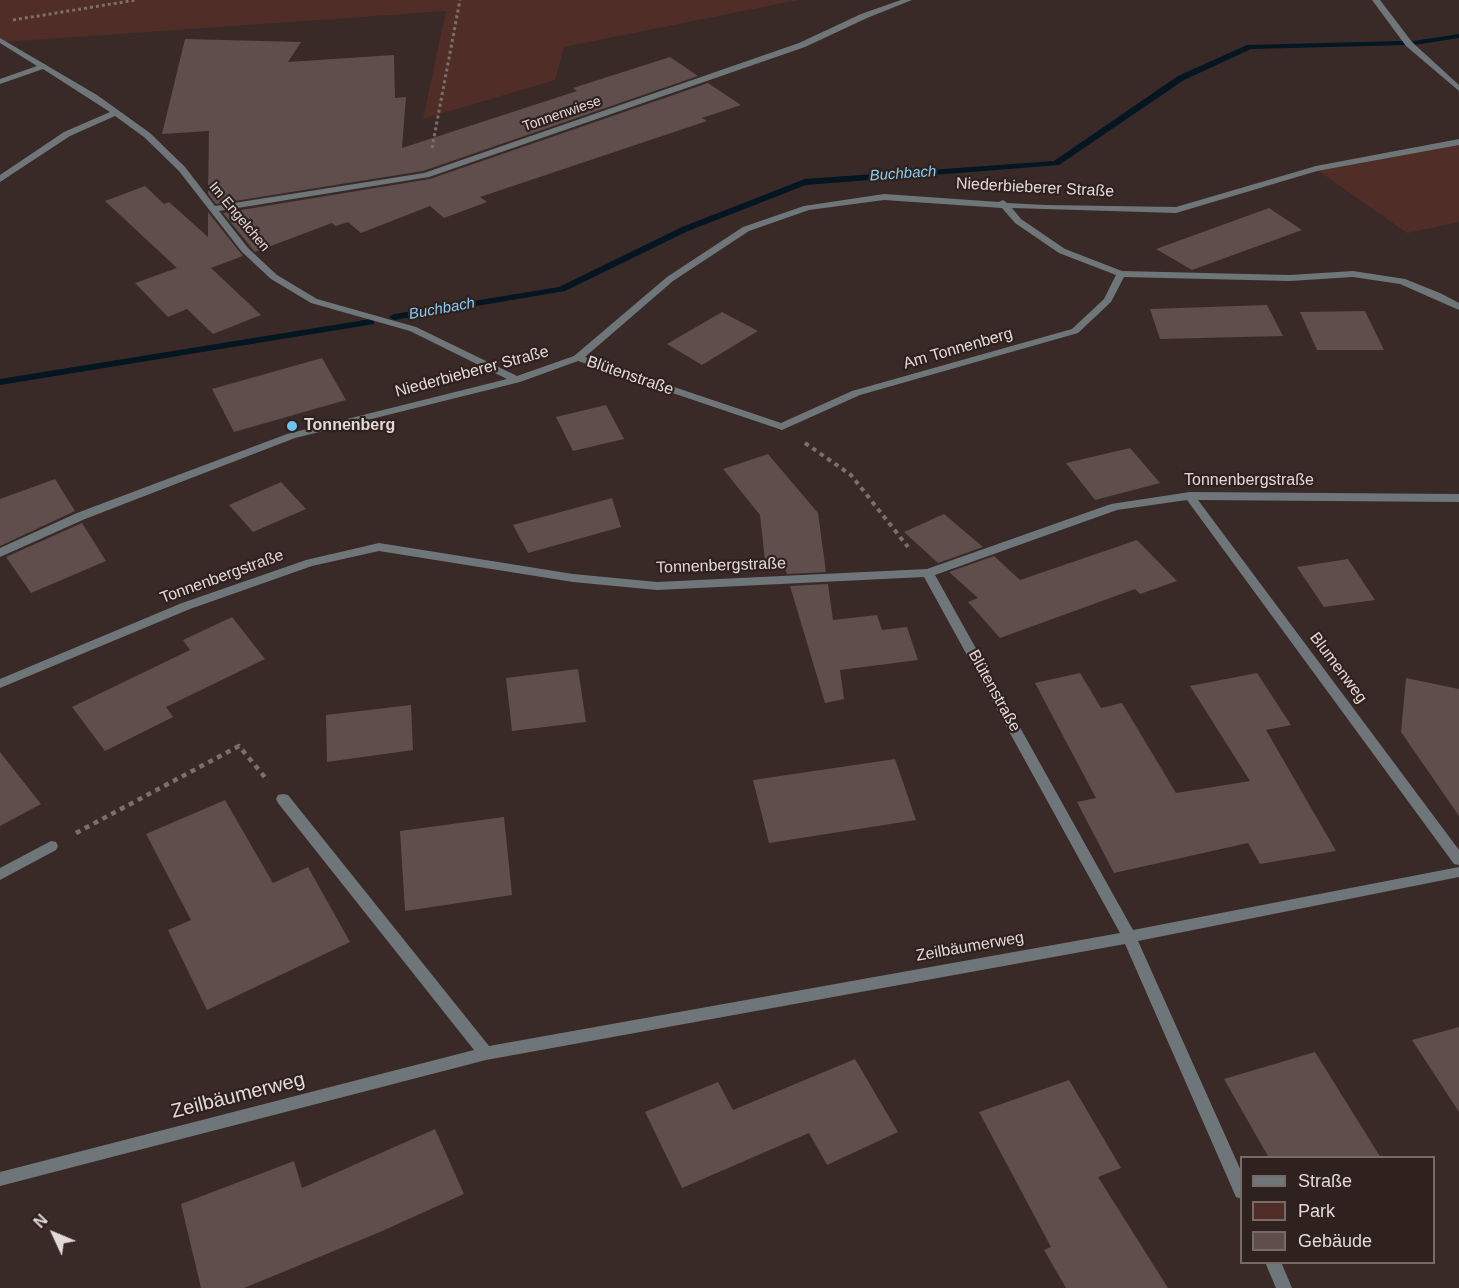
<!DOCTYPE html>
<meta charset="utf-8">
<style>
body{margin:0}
#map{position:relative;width:1459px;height:1288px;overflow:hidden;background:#392a27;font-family:Helvetica,sans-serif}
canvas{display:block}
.legend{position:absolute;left:1240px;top:1156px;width:195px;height:108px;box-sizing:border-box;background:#2f211e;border:2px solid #776b68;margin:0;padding:8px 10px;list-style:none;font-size:18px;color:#e3d9d7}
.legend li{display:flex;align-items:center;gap:12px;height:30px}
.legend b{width:30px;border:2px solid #776b68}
.north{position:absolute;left:24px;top:1204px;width:60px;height:60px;-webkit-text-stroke:4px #2f211e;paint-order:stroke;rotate:314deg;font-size:16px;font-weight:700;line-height:24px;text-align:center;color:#e3d9d7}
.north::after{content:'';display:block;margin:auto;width:21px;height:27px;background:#e3d9d7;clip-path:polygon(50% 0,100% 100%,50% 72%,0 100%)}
</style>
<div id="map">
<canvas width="1459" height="1288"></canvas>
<ul class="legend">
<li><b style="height:8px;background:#6f767a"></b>Straße</li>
<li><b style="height:16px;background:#502e27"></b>Park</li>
<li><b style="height:16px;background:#5f4e4b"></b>Gebäude</li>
</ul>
<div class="north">N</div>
</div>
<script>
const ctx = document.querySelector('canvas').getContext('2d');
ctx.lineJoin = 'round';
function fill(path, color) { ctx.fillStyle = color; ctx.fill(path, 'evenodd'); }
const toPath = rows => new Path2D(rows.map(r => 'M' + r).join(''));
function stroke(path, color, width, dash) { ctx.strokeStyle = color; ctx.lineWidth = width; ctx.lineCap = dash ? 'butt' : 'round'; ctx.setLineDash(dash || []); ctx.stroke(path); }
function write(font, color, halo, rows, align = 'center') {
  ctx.font = font + ' Helvetica,sans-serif'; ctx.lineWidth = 4.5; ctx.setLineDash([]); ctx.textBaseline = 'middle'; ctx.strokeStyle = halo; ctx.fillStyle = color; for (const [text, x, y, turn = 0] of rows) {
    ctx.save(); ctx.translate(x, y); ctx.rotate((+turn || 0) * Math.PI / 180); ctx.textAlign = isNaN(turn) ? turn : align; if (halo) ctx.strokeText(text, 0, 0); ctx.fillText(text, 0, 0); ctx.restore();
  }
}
const green = toPath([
 [0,0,798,0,564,47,555,80,423,119,446,11,4,42,0,40],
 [1459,142,1459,222,1407,233,1316,169]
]);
const stream = toPath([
 [1459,34,1459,38,1414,45,1410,43,1414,41,1459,34],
 [1403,41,1406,41,1406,45,1251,49,1184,80,1059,165,806,185,688,231,565,291,394,320,389,317,394,314,559,287,682,227,805,179,1054,161,1178,76,1247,45,1403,41],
 [371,319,374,320,374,324,0,385,0,379,371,319]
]);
const building = toPath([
 [185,39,301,42,288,62,394,55,395,98,406,97,402,148,577,91,573,88,670,57,698,76,423,171,216,204,208,194,209,131,162,134],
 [708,83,741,105,702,118,707,121,480,197,487,202,444,218,430,206,361,233,348,222,336,226,332,223,255,252,223,213,430,179],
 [145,186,164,204,169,202,208,237,208,212,243,256,211,268,261,315,213,334,187,309,168,317,135,283,177,268,105,201],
 [1269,208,1302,230,1192,270,1156,249],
 [1267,305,1283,336,1160,339,1150,309],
 [1365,311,1384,350,1317,350,1300,312],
 [722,312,758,331,702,365,667,344],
 [322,358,346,400,234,432,212,389],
 [606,405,624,439,573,451,556,417],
 [1130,448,1160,483,1095,500,1066,463],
 [768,454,818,513,826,572,787,574,785,569,766,570,760,515,723,469],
 [55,479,75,511,0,546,0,499],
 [281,482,306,509,253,532,229,505],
 [612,498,621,527,528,553,513,525],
 [944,514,983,547,938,563,904,532],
 [82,523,106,561,31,593,6,557],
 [1137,540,1177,581,1140,594,1135,589,1000,638,968,602,978,598,949,572,994,556,1020,580],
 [1348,559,1375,600,1324,607,1297,567],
 [828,584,833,620,877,615,882,630,907,627,918,660,840,670,844,699,825,703,790,586],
 [232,617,265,659,166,707,173,717,105,751,72,707,190,650,183,640],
 [578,669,586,722,512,731,506,678],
 [1080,673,1101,708,1122,703,1176,793,1250,781,1190,686,1257,673,1291,725,1266,730,1336,851,1260,864,1248,843,1114,873,1077,802,1096,798,1035,683],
 [1406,678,1459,689,1459,816,1401,732],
 [411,705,413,750,327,762,326,715],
 [0,752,41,804,0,826],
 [895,759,916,820,769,843,753,780],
 [225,800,273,883,308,867,350,942,207,1010,168,930,191,920,146,834],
 [504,817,512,895,405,911,400,831],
 [1459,1027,1459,1112,1412,1040],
 [1315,1052,1381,1158,1269,1158,1224,1079],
 [855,1059,898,1132,827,1165,809,1133,682,1188,645,1112,718,1082,733,1110],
 [1069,1080,1121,1168,1098,1177,1168,1288,1066,1288,1044,1250,1051,1247,979,1112],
 [435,1129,464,1194,380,1232,244,1288,201,1288,181,1204,294,1161,302,1188]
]);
const pathFar2 = toPath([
 [13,20,136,0],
 [432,148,460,0]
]);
const pathFar1 = toPath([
 [805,443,851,475,908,547]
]);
const path = toPath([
 [76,833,239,746,268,781]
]);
const minor = toPath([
 [901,0,912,0,867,18,805,47,429,177,219,211,248,248,277,275,317,299,416,327,517,376,574,356,667,277,743,227,804,206,884,194,999,202,1003,200,1007,203,1046,205,1176,207,1316,166,1459,139,1459,145,1317,171,1176,213,1012,208,1021,219,1065,249,1122,271,1290,275,1353,271,1405,279,1440,293,1459,303,1459,310,1400,284,1353,277,1290,281,1124,277,1111,302,1078,333,860,395,782,430,578,361,520,382,295,438,85,519,0,557,0,548,77,513,287,434,507,379,410,331,311,303,271,279,242,252,179,171,144,137,115,116,70,136,0,182,0,175,64,132,110,112,43,69,0,84,0,79,37,66,0,43,0,38,97,95,150,133,185,167,215,206,424,173,799,43,861,14,901,0],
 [884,200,1002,208,1015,223,1059,253,1116,275,1104,299,1072,329,852,391,781,423,585,357,673,281,749,231,809,210,884,200],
 [1372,0,1380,0,1412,42,1459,85,1459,91,1406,46,1372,0],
 [1190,492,1459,494,1459,502,1198,500,1459,850,1459,865,1454,864,1187,500,1117,510,935,575,1133,930,1459,867,1459,877,1138,941,1242,1173,1242,1199,1236,1197,1125,944,486,1060,0,1186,0,1172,474,1050,278,803,276,799,278,795,283,794,288,795,489,1046,1120,933,924,577,657,590,573,582,379,551,312,566,190,609,0,688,0,679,182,603,306,560,379,543,573,574,657,582,927,569,1111,504,1190,492],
 [51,841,56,842,58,846,56,850,0,880,0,868,51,841],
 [1265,1262,1281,1262,1292,1288,1276,1288,1265,1262]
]);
const markers = [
 [292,426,6,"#6bc3f2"]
];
const farStreetnames = [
 ["Tonnenwiese",562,114,-19],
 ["Im Engelchen",239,217,50]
];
const farWaternames = [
 ["Buchbach",903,174,-4],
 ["Buchbach",442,309,-10]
];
const streetNames = [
 ["Niederbieberer Straße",1035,188,3],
 ["Am Tonnenberg",958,349,-16],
 ["Niederbieberer Straße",472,372,-15],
 ["Blütenstraße",630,376,19],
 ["Tonnenbergstraße",1249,481],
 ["Tonnenbergstraße",721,566,-2],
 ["Tonnenbergstraße",222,577,-20],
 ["Blumenweg",1338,668,53],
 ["Blütenstraße",994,691,61],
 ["Zeilbäumerweg",970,947,-10]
];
const poiNames = [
 ["Tonnenberg",304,426]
];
const nearStreetnames = [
 ["Zeilbäumerweg",238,1096,-14]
];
fill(green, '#502e27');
fill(stream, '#031621');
fill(building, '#5f4e4b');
stroke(pathFar2, '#7b6e6b', 3, [3, 3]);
stroke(pathFar1, '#7b6e6b', 4, [4.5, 4.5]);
stroke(path, '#7b6e6b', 4.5, [5, 5]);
fill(minor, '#6f767a');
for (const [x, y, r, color] of markers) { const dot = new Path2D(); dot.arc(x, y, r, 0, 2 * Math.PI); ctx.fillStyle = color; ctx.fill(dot); stroke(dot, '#2f211e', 2); }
write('14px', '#e3d9d7', '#2f211e', farStreetnames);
write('italic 15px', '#84ccf4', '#2f211e', farWaternames);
write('16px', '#e3d9d7', '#2f211e', streetNames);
write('bold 16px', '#e3d9d7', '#2f211e', poiNames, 'left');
write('20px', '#e3d9d7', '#2f211e', nearStreetnames);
</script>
